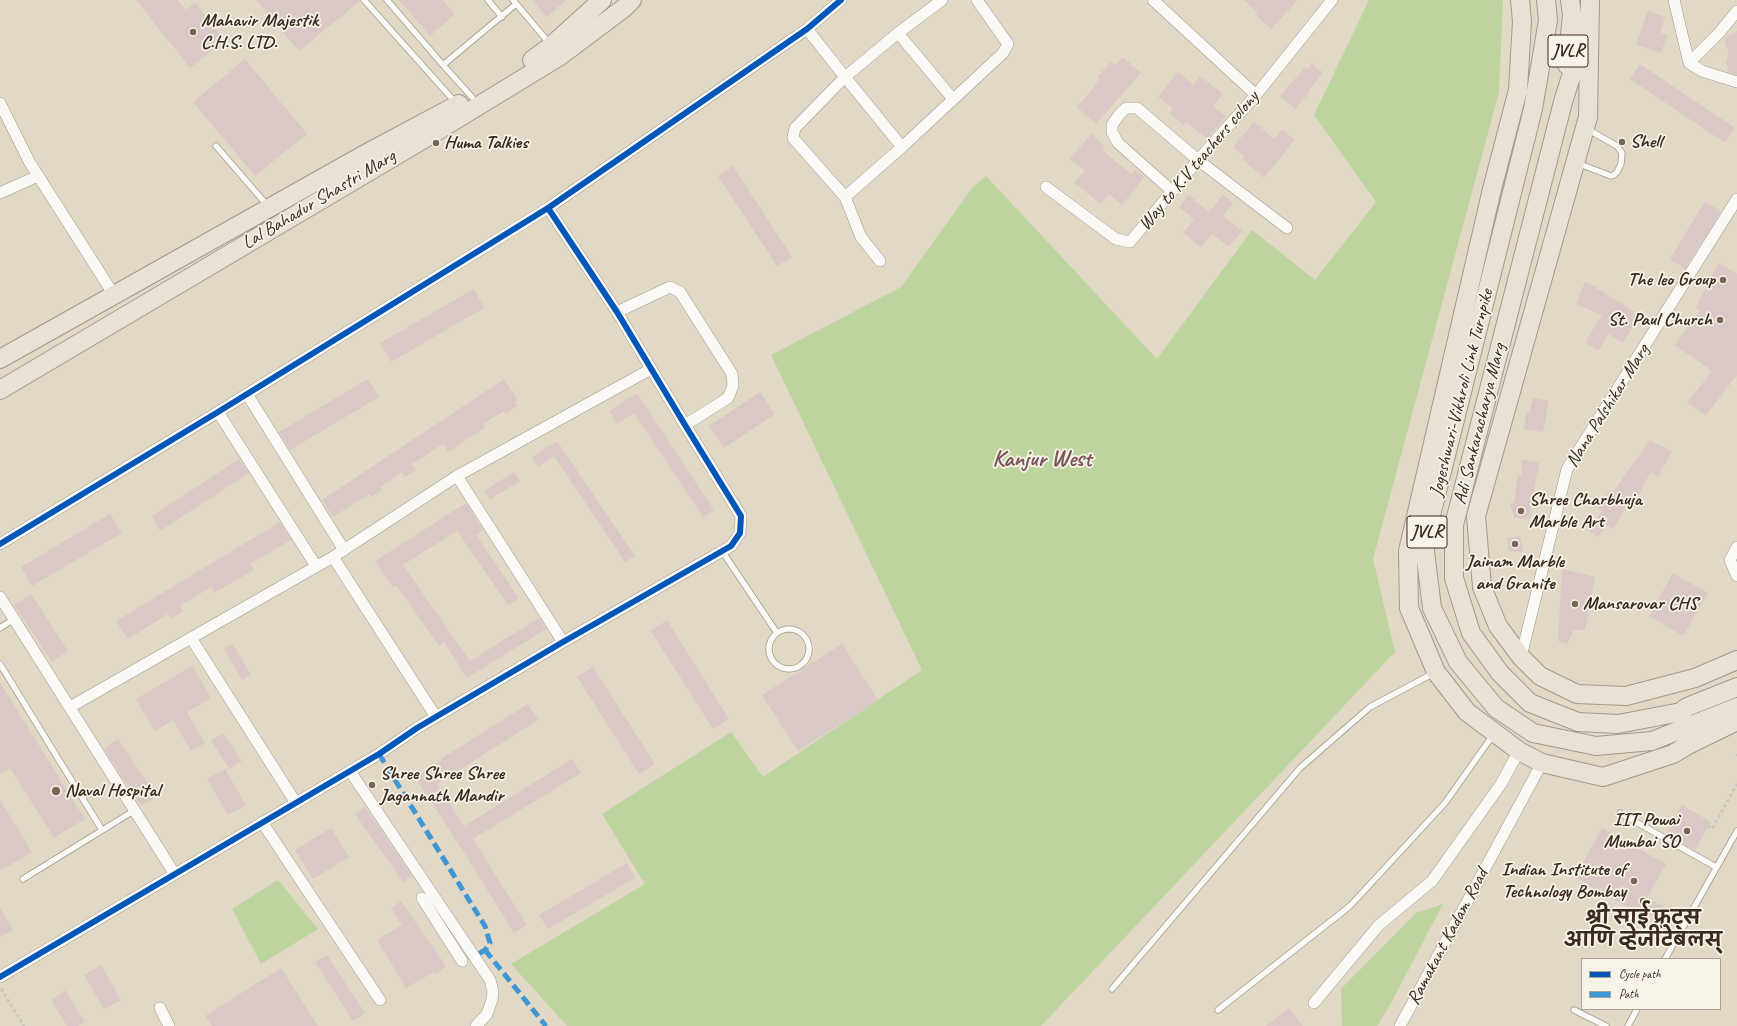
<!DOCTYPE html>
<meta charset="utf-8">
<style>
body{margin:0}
#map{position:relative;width:1737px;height:1026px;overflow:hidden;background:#e1d8c5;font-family:Caveat,sans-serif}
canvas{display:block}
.legend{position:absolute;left:1581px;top:958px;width:140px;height:52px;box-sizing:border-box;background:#f7f3e8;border:1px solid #aca397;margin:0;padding:5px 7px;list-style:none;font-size:12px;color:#3b2a1e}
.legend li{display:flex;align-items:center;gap:8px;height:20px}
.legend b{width:20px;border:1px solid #aca397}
</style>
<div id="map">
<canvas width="1737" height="1026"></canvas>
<ul class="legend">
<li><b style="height:5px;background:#0057b8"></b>Cycle path</li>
<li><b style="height:5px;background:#3e96d5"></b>Path</li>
</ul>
</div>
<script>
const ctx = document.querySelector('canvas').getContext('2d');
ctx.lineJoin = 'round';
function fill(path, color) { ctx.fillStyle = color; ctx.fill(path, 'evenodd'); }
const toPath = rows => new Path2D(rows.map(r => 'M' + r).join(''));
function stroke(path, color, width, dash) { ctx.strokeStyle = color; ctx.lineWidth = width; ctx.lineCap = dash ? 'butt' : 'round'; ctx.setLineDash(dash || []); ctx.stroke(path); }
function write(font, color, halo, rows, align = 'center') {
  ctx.font = font + ' Caveat,"Playpen Sans Deva",sans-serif'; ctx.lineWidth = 3.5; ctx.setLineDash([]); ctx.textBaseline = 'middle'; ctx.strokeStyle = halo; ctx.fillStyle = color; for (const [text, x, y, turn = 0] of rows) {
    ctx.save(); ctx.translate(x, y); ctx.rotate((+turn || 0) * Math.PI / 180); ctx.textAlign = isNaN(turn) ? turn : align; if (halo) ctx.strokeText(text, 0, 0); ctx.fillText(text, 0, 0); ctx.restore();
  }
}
const green = toPath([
 [1369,0,1503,0,1499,92,1373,559,1395,652,1041,1026,567,1026,511,964,645,884,602,814,731,732,763,777,922,670,771,355,901,287,972,188,986,176,1157,359,1252,230,1315,280,1376,202,1314,115],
 [278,880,318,929,261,964,232,909],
 [1443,904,1391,1003,1377,1026,1342,1026,1341,989,1416,913]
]);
const building = toPath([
 [136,0,178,0,186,10,195,3,225,40,190,68],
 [256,0,360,0,360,1,299,51],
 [399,0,443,0,455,14,430,36],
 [532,0,566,0,547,17],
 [1244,0,1298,0,1271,29,1256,15,1258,13],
 [1648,11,1665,17,1660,32,1667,35,1661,53,1636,44],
 [1737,31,1737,75,1729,72,1726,61,1729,55,1724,38],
 [1123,57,1141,73,1096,124,1077,107,1100,80,1097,77,1111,62,1115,65],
 [245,59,307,134,255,176,193,102],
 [1312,63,1316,68,1323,72,1308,92,1309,93,1295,109,1280,96,1305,67,1307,69],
 [1640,64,1735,128,1725,143,1630,79],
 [1178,72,1193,85,1200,76,1223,94,1213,106,1226,116,1207,139,1186,122,1184,125,1169,113,1173,108,1158,97],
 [1254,122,1274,139,1282,129,1295,140,1264,178,1242,159,1245,157,1233,147],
 [1091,134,1105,146,1102,150,1131,174,1135,170,1144,177,1122,205,1109,194,1101,204,1074,183,1085,170,1070,159],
 [733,166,792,257,777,266,718,176],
 [1189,195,1209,212,1223,195,1233,203,1223,216,1242,231,1229,247,1212,234,1201,247,1183,233,1194,219,1179,207],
 [1705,201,1721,212,1685,269,1670,259],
 [1719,263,1737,274,1737,375,1706,415,1687,403,1712,371,1675,345,1700,311,1696,308,1698,302,1707,287,1705,286],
 [1585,282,1597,287,1596,288,1640,315,1623,343,1609,334,1598,351,1585,342,1602,315,1576,304],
 [474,289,484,308,391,362,380,343],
 [368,379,379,397,290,450,279,432],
 [504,379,518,401,515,403,517,406,506,414,504,411,483,424,485,427,448,452,443,444,412,464,416,470,405,477,402,472,380,487,382,490,371,497,369,494,333,517,322,500],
 [760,392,775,414,724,448,709,426],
 [637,393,714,510,703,517,634,413,617,424,609,411],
 [1533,398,1549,401,1543,432,1524,429,1526,413,1529,414],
 [1650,440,1672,452,1658,476,1651,471,1638,496,1633,493,1614,529,1606,525,1598,537,1588,530,1602,511,1598,508,1610,490,1613,492],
 [557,441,635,556,625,562,554,456,538,467,532,457],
 [239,459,249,473,160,531,152,516],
 [1522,460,1539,463,1531,506,1530,519,1514,518,1510,503,1514,503,1518,475,1521,476],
 [514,472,520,481,490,499,484,491],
 [466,503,483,530,476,535,519,598,508,605,457,531,403,565,470,661,539,618,546,629,467,678,444,642,439,646,396,585,393,588,375,561],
 [110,514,122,533,32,586,21,567],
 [280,522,291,540,250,564,254,570,214,593,211,587,180,606,183,611,171,619,168,614,128,639,116,621],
 [1520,536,1523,552,1509,551,1507,538],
 [1562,569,1595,577,1585,630,1574,630,1567,644,1558,641],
 [1673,573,1708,593,1683,636,1649,616],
 [31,594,68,651,52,662,14,605],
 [667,620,729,719,713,729,651,631],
 [233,644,251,675,242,680,224,649],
 [842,644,878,700,798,751,762,695],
 [192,666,211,698,187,712,205,743,191,751,173,720,155,731,136,699],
 [593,667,655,764,639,774,577,677],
 [0,683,85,819,54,838,10,768,0,774],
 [528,704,538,720,437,784,464,826,572,759,581,773,473,839,527,925,514,933,470,862,415,777,442,760,441,759],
 [223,733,242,761,230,769,211,741],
 [118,739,156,796,141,806,104,749],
 [225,769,246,805,228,815,207,779],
 [0,800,32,852,0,871],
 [1682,805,1711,822,1695,850,1666,834],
 [365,807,412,876,403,882,355,814],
 [331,828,349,857,313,879,295,850],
 [1602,828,1666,864,1647,898,1665,907,1659,920,1640,909,1638,913,1575,877],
 [627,863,635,878,548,929,539,915],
 [401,901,446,966,436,974,434,972,406,988,377,940,402,925,391,909],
 [0,907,13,930,0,937],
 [327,955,365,1013,353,1021,315,962],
 [101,965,121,1000,104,1009,84,975],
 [281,968,318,1026,212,1026,205,1016],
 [65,990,85,1022,78,1026,67,1026,51,1000],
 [1289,1008,1303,1026,1266,1026]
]);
const path = toPath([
 [1737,754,1737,756],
 [1708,826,1712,829,1737,784],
 [1,989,24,1026]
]);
const lane = toPath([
 [364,0,456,103],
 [387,0,443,65,516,4],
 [488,0,502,17],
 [513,0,550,44],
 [443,65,472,97],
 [216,146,267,205],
 [1577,163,1611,176,1614,175,1617,172,1621,164,1622,153,1617,146,1587,129],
 [722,551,777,633],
 [0,628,14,619],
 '769 649a20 20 0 1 1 40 0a20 20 0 1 1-40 0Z',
 [0,664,102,830],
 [1620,813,1716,867],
 [23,879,135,810],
 [1665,959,1737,831],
 [1112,989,1300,768,1370,707,1434,673],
 [1218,1010,1350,906,1445,803,1493,735],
 [1574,1010,1606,1026],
 [1628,1026,1637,1009]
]);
const street = toPath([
 [1153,0,1256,95],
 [1674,0,1689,63,1702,71,1737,82],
 [807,29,845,77,902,147,845,197,793,138,795,128,845,77,898,33,942,0],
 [898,33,953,99],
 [1689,63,1719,33,1737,11],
 [0,103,30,163,114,295],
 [902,147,1003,53,1008,44,977,0],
 [1046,187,1116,239,1130,242,1198,160,1256,95,1332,0],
 [1172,191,1118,143,1112,132,1112,125,1119,115,1126,108,1137,108,1198,160,1287,228],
 [0,193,38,176],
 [845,197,861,237,880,261],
 [617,312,670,287,680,292,732,374,733,386,728,398,685,425],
 [247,394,344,550],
 [218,412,316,566],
 [457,476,563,642],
 [0,544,218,412,548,208,807,29,841,0],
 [1737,547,1730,560,1737,576],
 [333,557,436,717],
 [0,597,174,873],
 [191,638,296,803],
 [1521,657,1567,469,1737,199],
 [70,707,333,557,457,476,651,369],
 [350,771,490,980,493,991,492,1000,487,1014,476,1026],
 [262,822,380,1000],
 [422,898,462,961],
 [0,977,379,754,417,728,563,642,731,546,740,533,741,516,685,425,617,312,548,208],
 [1314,1003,1379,925,1432,881,1501,784,1519,751],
 [160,1008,169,1026],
 [1400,1026,1542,763]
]);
const primary = toPath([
 [1520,0,1522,21,1518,90,1492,189,1408,551,1409,608,1436,672,1467,712,1519,751,1542,763,1603,777,1673,754,1688,745,1737,721],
 [1546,0,1548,20,1533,109,1424,543,1432,608,1458,662,1496,708,1533,733,1596,746,1652,741,1737,707],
 [1590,0,1588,117,1476,516,1482,587,1498,626,1521,657,1540,676,1577,694,1626,696,1695,678,1737,660],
 [1589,19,1563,102,1454,525,1454,578,1471,633,1500,673,1530,703,1578,722,1618,724,1681,712,1687,707,1737,687],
 [532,60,551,46,602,0],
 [1567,65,1572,15,1570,0],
 [0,359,367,153,459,104],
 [0,390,429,136,560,56,624,8,632,0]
]);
const quiet = toPath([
 [379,754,485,926,490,943,485,950,475,956],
 [485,950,546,1026]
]);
const cycleway = toPath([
 [0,544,218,412,548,208,807,29,841,0],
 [0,977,379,754,417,728,563,642,731,546,740,533,741,516,685,425,617,312,548,208]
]);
const markers = [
 [193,32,4,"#756758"],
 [1622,142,4,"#756758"],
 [436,143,4,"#756758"],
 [1723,280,4,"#756758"],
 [1720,320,4,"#756758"],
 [1521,511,4,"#756758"],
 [1515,544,4,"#756758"],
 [1575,604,4,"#756758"],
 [372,785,4,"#756758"],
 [56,791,5,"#756758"],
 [1687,831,4,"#756758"],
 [1634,881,4,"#756758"],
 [1643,901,4,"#756758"]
];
const shields = [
 [1568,51,40],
 [1427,532,40]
];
const shieldNames = [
 ["JVLR",1568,51],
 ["JVLR",1427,532]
];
const poiNames = [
 ["Mahavir Majestik",201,21],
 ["C.H.S. LTD.",201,43],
 ["Shell",1630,142],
 ["Huma Talkies",444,143],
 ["The leo Group",1715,280,"right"],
 ["St. Paul Church",1712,320,"right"],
 ["Shree Charbhuja",1529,500],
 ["Marble Art",1529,522],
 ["Jainam Marble",1515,562,"center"],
 ["and Granite",1515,584,"center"],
 ["Mansarovar CHS",1583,604],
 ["Shree Shree Shree",380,774],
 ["Jagannath Mandir",380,796],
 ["Naval Hospital",65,791],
 ["IIT Powai",1679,820,"right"],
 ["Mumbai SO",1679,842,"right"],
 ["Indian Institute of",1626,870,"right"],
 ["Technology Bombay",1626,892,"right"],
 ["श्री साई फ्रूट्स",1643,919,"center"],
 ["आणि व्हेजीटेबलस्",1643,941,"center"]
];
const streetNames = [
 ["Way to K.V teachers colony",1199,161,-50],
 ["Lal Bahadur Shastri Marg",319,200,-31],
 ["Jogeshwari-Vikhroli Link Turnpike",1462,393,-76],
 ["Nana Palshikar Marg",1608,406,-58],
 ["Adi Sankaracharya Marg",1480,424,-76],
 ["Ramakant Kadam Road",1448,937,-62]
];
const districtNames = [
 ["Kanjur West",1042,460]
];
fill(green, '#bed49f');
fill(building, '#dac8c6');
stroke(lane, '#a19a8d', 7);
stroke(street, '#a19a8d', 12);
stroke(primary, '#a19a8d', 20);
stroke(path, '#c8c5c1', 2.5, [3, 3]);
stroke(lane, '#faf9f6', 5.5);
stroke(street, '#faf9f6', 11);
stroke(primary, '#eae1d5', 18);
stroke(quiet, '#3e96d5', 5, [10, 5]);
stroke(cycleway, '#0057b8', 6);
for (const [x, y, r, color] of markers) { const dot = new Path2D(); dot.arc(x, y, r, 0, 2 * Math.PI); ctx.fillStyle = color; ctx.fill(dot); stroke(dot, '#f7f3e8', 1.5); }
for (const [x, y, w] of shields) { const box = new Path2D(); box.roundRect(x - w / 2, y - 16, w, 32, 3); ctx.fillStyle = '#f7f3e8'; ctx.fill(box); stroke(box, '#3b2a1e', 1); }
write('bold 18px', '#3b2a1e', null, shieldNames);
write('bold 19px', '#3b2a1e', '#f7f3e8', poiNames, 'left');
write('19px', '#3b2a1e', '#f7f3e8', streetNames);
write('bold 23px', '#795559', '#f7f3e8', districtNames);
</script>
